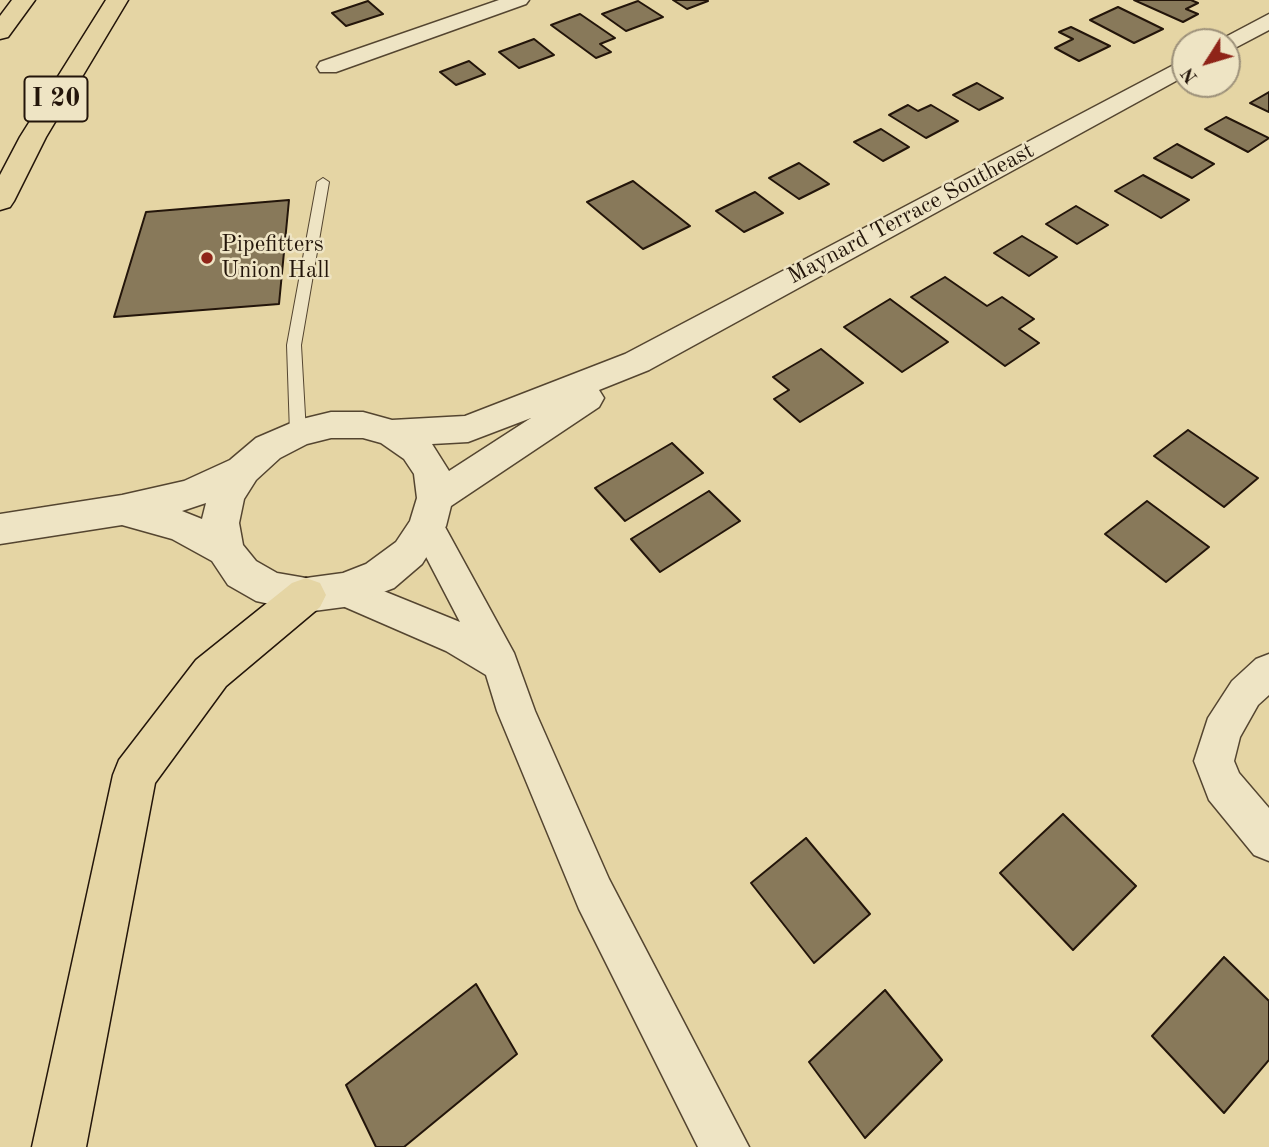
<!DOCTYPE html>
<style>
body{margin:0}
#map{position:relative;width:1269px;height:1147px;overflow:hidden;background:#e5d5a4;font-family:"Old Standard TT",serif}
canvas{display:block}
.north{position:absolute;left:1171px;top:28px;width:70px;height:70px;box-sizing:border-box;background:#eee4c4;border:2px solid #9d917a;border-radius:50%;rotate:233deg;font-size:19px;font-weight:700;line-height:28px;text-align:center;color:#23150a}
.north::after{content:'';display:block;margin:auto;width:24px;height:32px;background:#8f2418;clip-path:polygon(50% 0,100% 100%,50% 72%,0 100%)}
</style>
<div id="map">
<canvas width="1269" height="1147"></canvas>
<div class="north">N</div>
</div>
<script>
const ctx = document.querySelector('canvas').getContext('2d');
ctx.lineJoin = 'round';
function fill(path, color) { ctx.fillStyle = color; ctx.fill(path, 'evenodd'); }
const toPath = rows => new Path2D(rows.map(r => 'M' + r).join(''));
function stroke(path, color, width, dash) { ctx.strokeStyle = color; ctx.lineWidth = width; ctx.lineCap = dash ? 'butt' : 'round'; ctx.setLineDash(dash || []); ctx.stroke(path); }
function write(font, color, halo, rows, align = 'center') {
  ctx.font = font + ' "Old Standard TT",serif'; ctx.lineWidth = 5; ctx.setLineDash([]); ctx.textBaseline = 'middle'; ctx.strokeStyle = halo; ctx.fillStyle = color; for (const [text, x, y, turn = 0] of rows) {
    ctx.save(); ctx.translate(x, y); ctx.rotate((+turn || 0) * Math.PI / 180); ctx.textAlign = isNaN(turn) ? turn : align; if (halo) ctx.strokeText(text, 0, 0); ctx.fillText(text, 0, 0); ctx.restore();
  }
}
const building = toPath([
 [673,0,707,0,708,1,687,9,673,0],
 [1134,0,1191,0,1198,3,1186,9,1198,14,1183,22,1134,0],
 [368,1,383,14,346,26,332,13,368,1],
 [638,1,663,17,626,31,602,14,638,1],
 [1118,7,1163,29,1134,43,1090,20,1118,7],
 [580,14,615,38,600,44,611,52,596,58,551,25,580,14],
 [1071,27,1110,46,1079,61,1055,48,1073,39,1059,32,1071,27],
 [534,39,554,55,519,68,499,52,534,39],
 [469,61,485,74,456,85,440,72,469,61],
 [977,83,1003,98,979,110,953,95,977,83],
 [1269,92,1269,112,1250,103,1269,92],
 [908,105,918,111,931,105,958,121,926,138,889,115,908,105],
 [1226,117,1269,138,1248,152,1205,129,1226,117],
 [881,129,909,147,883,161,854,142,881,129],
 [1177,144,1214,164,1192,178,1154,158,1177,144],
 [799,163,829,184,799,199,769,178,799,163],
 [1143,175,1189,200,1161,218,1115,191,1143,175],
 [633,181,690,226,643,249,587,202,633,181],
 [755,192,783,213,744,232,716,211,755,192],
 [289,200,279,304,114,317,146,212,289,200],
 [1076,206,1108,225,1077,244,1046,224,1076,206],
 [1022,236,1057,257,1029,276,994,253,1022,236],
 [945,277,987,306,1002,297,1034,319,1019,329,1039,343,1005,366,911,297,945,277],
 [890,299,948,342,902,372,844,327,890,299],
 [821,349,863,383,800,422,774,399,789,390,773,377,821,349],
 [1188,430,1258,478,1224,507,1154,456,1188,430],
 [672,443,703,473,625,521,595,488,672,443],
 [709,491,740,521,660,572,631,539,709,491],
 [1147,501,1209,547,1166,582,1105,534,1147,501],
 [1063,814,1136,886,1073,950,1000,873,1063,814],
 [806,838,870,914,814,963,751,883,806,838],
 [1224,957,1269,1001,1269,1060,1224,1113,1152,1036,1224,957],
 [476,984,517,1054,404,1147,376,1147,346,1085,476,984],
 [885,990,942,1060,865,1138,809,1062,885,990]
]);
const service = toPath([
 [323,178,329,182,301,345,306,433,298,439,290,433,287,345,317,182,323,178]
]);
const minor = toPath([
 [499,0,529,0,526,4,336,72,320,72,317,67,320,62,499,0],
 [427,512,439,516,514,653,535,711,609,879,749,1147,698,1147,579,909,497,711,486,675,446,651,331,601,326,590,331,579,344,575,460,622,410,526,415,516,427,512],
 [1269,654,1269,695,1258,705,1240,737,1234,761,1239,773,1269,808,1269,861,1254,855,1209,800,1194,761,1208,718,1232,681,1256,659,1269,654]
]);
const tertiary = toPath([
 [1269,14,1269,30,1235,48,1227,50,1227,42,1216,42,1269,14],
 [1185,59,1185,76,649,370,599,390,604,398,599,407,451,506,446,526,422,564,394,588,344,607,306,612,256,601,228,585,212,561,172,539,122,525,0,544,0,514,122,495,184,481,230,460,256,438,298,420,331,412,363,412,392,420,465,416,625,354,1185,59],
 [531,418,449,471,432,444,468,442,531,418],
 [331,438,363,438,381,443,404,459,414,474,417,498,410,521,396,542,366,564,343,573,306,578,277,573,256,561,243,545,239,523,244,499,256,480,280,458,307,444,331,438],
 [206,503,202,519,182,511,206,503]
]);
const motorway = toPath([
 [12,0,35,0,8,37,0,39,0,16,12,0],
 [106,0,128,0,46,137,14,201,10,207,0,210,0,175,20,137,106,0],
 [306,578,320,583,326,595,320,607,226,686,155,783,86,1147,32,1147,113,775,119,760,196,660,292,583,306,578]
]);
const markers = [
 [207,258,7,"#8f2418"]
];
const farStreetnames = [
 ["Maynard Terrace Southeast",911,214,-28]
];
const farPoinames = [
 ["Pipefitters",221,245],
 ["Union Hall",221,271]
];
const shields = [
 [56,99,63]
];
const shieldNames = [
 ["I 20",56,99]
];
fill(building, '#88795a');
stroke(building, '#23150a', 2);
stroke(service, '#544530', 2);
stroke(minor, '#544530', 3);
stroke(tertiary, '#544530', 3);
stroke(motorway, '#23150a', 3);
fill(service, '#eee4c4');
fill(minor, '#eee4c4');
fill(tertiary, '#eee4c4');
fill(motorway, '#e5d5a4');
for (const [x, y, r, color] of markers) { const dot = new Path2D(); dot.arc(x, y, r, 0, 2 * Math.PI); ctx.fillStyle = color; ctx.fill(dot); stroke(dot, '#eee4c4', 2.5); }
write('23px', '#23150a', '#eee4c4', farStreetnames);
write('23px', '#23150a', '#eee4c4', farPoinames, 'left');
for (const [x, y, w] of shields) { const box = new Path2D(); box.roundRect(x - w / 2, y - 22.5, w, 45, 5); ctx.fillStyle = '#eee4c4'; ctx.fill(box); stroke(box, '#23150a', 2); }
write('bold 26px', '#23150a', null, shieldNames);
</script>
